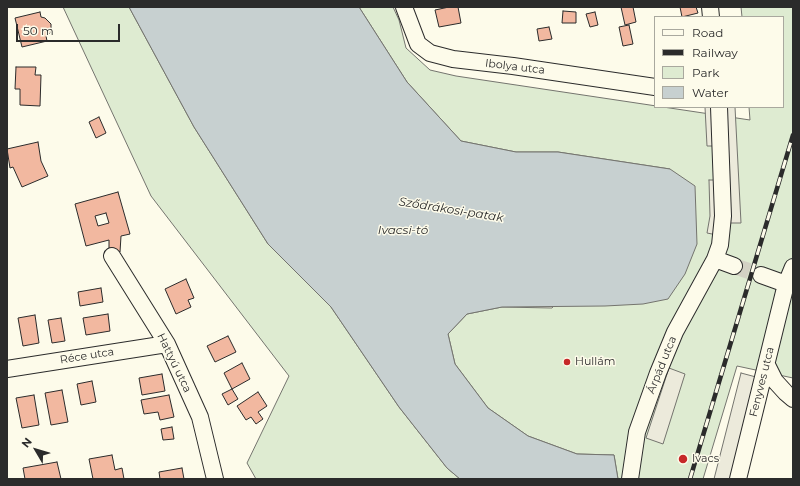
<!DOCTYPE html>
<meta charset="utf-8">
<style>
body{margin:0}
#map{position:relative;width:800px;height:486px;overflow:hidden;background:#fdfbea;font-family:Montserrat,sans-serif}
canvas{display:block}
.frame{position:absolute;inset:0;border:8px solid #2b2b2b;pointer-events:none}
.legend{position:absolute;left:654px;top:16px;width:130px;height:92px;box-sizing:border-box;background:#fdfbea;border:1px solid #a9a89e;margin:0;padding:5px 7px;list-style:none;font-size:12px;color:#2b2b2b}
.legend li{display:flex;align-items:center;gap:8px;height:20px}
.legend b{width:20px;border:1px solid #a9a89e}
.north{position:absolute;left:16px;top:430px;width:40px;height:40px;-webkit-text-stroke:3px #fdfbea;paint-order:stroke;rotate:308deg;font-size:11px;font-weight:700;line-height:16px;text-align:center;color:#2b2b2b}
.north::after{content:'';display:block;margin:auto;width:14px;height:18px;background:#2b2b2b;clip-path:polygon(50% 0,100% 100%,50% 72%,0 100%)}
.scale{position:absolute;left:16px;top:24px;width:104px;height:18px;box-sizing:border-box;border:2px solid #2b2b2b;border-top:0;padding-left:5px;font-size:12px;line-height:14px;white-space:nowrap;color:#2b2b2b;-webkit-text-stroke:3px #fdfbea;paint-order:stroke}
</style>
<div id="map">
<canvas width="800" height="486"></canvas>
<div class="frame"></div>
<ul class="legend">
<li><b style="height:5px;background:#fdfbea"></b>Road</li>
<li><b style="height:5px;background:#2b2b2b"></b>Railway</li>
<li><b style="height:11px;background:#deebd1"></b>Park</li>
<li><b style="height:11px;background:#c7d0d0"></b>Water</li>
</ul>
<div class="north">N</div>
<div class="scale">50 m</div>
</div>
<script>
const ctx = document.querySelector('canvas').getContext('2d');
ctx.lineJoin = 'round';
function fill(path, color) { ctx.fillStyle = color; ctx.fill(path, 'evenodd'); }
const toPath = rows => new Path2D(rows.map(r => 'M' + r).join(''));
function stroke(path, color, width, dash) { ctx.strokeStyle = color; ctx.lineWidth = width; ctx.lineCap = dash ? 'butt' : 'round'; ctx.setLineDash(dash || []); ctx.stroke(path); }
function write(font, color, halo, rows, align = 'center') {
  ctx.font = font + ' Montserrat,sans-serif'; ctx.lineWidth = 3; ctx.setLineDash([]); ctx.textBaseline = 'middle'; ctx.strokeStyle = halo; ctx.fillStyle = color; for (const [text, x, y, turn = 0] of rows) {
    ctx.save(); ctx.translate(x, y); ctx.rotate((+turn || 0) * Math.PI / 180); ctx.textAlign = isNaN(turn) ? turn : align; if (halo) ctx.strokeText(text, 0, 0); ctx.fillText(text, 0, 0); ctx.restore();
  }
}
const green = toPath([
 [63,7,129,7,194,127,268,244,331,307,399,407,447,468,460,479,256,479,247,463,289,376,151,196,63,7],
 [359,7,393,7,399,20,406,48,430,70,456,76,750,120,749,107,783,107,783,17,742,17,741,7,793,7,793,378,737,366,703,479,618,479,614,455,577,454,528,436,488,408,455,364,448,334,467,314,502,307,552,308,670,169,558,152,516,152,461,141,407,82,359,7]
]);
const parking = toPath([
 [705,107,716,107,718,146,707,146,705,107],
 [722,107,735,107,741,223,728,223,722,107],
 [709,180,719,180,717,235,707,233,710,216,709,180],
 [669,368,685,374,663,444,646,438,669,368],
 [741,373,756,377,730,479,714,479,741,373]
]);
const water = toPath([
 [129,7,359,7,407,82,461,141,516,152,558,152,670,169,695,186,697,244,685,274,668,299,643,304,605,306,502,307,467,314,448,334,455,364,488,408,528,436,577,454,614,455,618,479,460,479,447,468,399,407,331,307,268,244,194,127,129,7]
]);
const building = toPath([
 [449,7,458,7,461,23,439,27,435,10,449,7],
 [621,7,633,7,636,22,625,25,621,7],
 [680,7,696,7,698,13,682,17,680,7],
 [563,11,576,12,576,23,562,23,563,11],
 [40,12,41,17,45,18,51,24,51,32,46,36,47,41,22,47,15,18,40,12],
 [595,12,598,25,590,27,586,14,595,12],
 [629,25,633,44,623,46,619,27,629,25],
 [549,27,552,39,539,41,537,29,549,27],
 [16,67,36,67,35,75,41,75,40,106,20,105,20,89,15,89,16,67],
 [99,117,106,133,96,138,89,122,99,117],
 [38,142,41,161,48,176,22,187,13,167,10,168,7,149,38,142],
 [118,192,130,234,121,236,120,252,109,252,109,240,86,246,75,204,118,192],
 [106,213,109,223,98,226,95,216,106,213],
 [186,279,194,298,188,300,191,307,176,314,165,289,186,279],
 [101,288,103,302,80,306,78,292,101,288],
 [108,314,110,331,86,335,83,318,108,314],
 [35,315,39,343,23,346,18,318,35,315],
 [61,318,65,341,52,343,48,320,61,318],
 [228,336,236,352,215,362,207,346,228,336],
 [242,363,250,379,232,389,224,373,242,363],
 [162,374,165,391,142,395,139,378,162,374],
 [92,381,96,402,81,405,77,384,92,381],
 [232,389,238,399,228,405,222,394,232,389],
 [62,390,68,422,51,425,45,393,62,390],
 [258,392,267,406,258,412,263,419,256,424,251,417,246,420,237,406,258,392],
 [34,395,39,425,22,428,16,398,34,395],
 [169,395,174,417,160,420,158,412,144,414,141,400,169,395],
 [172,427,174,439,163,440,161,429,172,427],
 [112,455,115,470,122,468,124,479,93,479,89,459,112,455],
 [57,462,61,479,25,479,23,468,57,462],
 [182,468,184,479,160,479,159,472,182,468]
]);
const minorTunnel = toPath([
 [734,266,761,275]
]);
const minor = toPath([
 [404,7,418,44,430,53,453,59,513,66,655,87],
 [710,7,711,17],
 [112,256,167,344,200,417,215,479],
 [715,259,734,266],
 [761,275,786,284],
 [767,365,775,381,786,393,793,399],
 [7,369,167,344],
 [630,479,637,432,658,373,675,332,715,259,720,245,723,216,719,107],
 [738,479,786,284,793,267]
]);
const rail = toPath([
 [690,479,793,135]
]);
const markers = [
 [567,362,4,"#c62828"],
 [683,459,5,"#c62828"]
];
const streetNames = [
 ["Ibolya utca",515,67,7],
 ["Réce utca",87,356,-9],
 ["Hattyú utca",174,363,64],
 ["Árpád utca",662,365,-68],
 ["Fenyves utca",762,382,-76]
];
const poiNames = [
 ["Hullám",575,362],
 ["Ivacs",692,459]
];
const waterNames = [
 ["Sződrákosi-patak",451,210,9],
 ["Ivacsi-tó",403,230]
];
fill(green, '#deebd1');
stroke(green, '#74746e', 1);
fill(parking, '#eceadb');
stroke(parking, '#74746e', 1);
fill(water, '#c7d0d0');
stroke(water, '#74746e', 1);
fill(building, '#f2b8a0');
stroke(building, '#2b2b2b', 1);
stroke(minorTunnel, '#d3d1c4', 16, [16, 8]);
stroke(minor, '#2b2b2b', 18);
stroke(minor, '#fdfbea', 16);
stroke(rail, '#2b2b2b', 4.5);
stroke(rail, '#fdfbea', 3, [9]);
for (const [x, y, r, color] of markers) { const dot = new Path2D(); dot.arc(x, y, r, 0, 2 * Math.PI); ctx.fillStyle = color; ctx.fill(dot); stroke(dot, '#fdfbea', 1.5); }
write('11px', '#2b2b2b', '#fdfbea', streetNames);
write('11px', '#2b2b2b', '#fdfbea', poiNames, 'left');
write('italic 12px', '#2b2b2b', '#fdfbea', waterNames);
</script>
